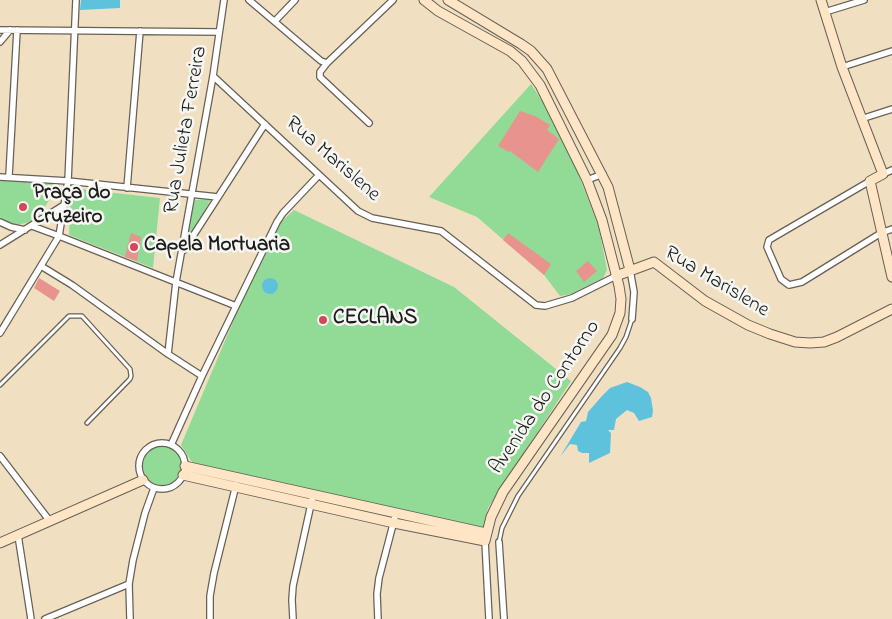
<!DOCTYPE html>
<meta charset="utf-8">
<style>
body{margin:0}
canvas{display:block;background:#f1dfc1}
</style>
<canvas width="892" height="619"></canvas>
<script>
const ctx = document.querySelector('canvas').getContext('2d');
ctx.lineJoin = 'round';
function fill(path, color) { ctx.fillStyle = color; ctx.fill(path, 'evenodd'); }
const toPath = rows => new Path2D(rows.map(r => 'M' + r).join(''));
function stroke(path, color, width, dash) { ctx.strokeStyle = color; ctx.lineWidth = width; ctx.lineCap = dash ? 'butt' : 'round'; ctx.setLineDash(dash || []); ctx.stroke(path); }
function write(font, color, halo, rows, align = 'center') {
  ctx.font = font + ' "Indie Flower",sans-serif'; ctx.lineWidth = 5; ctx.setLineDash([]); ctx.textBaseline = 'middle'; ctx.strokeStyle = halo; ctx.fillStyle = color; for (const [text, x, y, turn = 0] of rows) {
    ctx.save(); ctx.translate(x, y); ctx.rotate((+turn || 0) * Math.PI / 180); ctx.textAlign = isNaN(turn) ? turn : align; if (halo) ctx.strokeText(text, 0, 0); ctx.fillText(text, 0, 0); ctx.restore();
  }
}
const green = toPath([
 [531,84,552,116,576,168,599,228,607,270,603,278,571,294,560,296,544,275,477,217,429,197],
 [0,180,60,185,44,208,29,222,18,225,9,223,0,217],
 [71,188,160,198,153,268,69,235],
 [211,199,188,240,185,238,195,200],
 [294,210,454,287,571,381,488,508,482,532,202,468,191,461,181,445,235,317,281,222],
 '143 466a20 20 0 1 1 40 0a20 20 0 1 1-40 0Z'
]);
const water = toPath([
 [81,0,120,0,120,8,80,10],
 '262 286a8 8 0 1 1 16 0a8 8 0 1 1-16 0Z',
 [627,382,640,387,648,392,651,398,653,411,652,417,639,421,634,413,627,410,616,419,614,430,608,430,611,433,610,453,589,463,589,453,582,453,578,451,577,445,570,444,560,457,581,422,586,421,588,412,602,396,610,388]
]);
const building = toPath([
 [520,111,535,116,550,125,547,130,559,139,538,172,510,151,509,152,498,146],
 [131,233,141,237,137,261,125,257],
 [508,233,551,264,544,275,503,240],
 [588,261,597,271,584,282,576,271],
 [39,278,60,291,54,301,34,288]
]);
const lane = toPath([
 [0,385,69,316,82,316,130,369,131,376,130,379,87,423],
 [499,542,502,528,518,496,620,348,626,337,632,319]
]);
const street = toPath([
 [249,0,321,61,327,63,393,0],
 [825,12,864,0],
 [275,21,295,0],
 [0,30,219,32],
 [0,42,10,30],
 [327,63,320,72,320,77,369,123],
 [842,67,892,51],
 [213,76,358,211,372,218,441,231,536,305,545,306,572,298,616,276],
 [861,119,892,109],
 [883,174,892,170],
 [9,176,17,30],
 [0,177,68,181,218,197],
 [587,180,603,174],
 [870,181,769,240,767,247,781,279,789,285,802,282,881,233,892,229],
 [127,188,140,31],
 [0,222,11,227,25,230],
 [32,226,59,236,236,306],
 [0,245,64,205],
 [184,250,265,124],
 [41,266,72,285,168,354,202,376],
 [630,270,634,292,632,319],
 [0,333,59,236,68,181,76,0],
 [168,354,176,282,213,76,224,0],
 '139 466a23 23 0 1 1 46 0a23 23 0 1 1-46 0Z',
 [171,445,202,376,277,222,283,213,319,175],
 [0,456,49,520],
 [18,535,31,619],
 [485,541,489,619],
 [499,542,504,619],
 [45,619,129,584],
 [130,619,129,584,133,560,145,513,154,488],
 [210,619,210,596,214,573,236,485],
 [293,619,292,600,293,586,313,495],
 [378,619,377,594,379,578,396,513]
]);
const secondary = toPath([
 [448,0,521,44,531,51,547,69,608,187,630,270],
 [821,0,842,67,883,174,870,181,892,277],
 [616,276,654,262,705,301,748,325,770,334,795,342,810,343,824,342,837,337,892,309],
 [185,466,486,533],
 [183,475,394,523,485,541,491,517,503,492,612,335,620,313,621,299,619,286,602,220,587,180,540,85,522,61,510,51,438,11,424,0],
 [0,543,143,480]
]);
const markers = [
 [23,207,5,"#d1495b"],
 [134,247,5,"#d1495b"],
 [323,320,5,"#d1495b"]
];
const streetNames = [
 ["Rua Julieta Ferreira",187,130,-80],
 ["Rua Marislene",332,160,41],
 ["Rua Marislene",716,283,31],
 ["Avenida do Contorno",546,398,-56]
];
const poiNames = [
 ["Praça do",33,195],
 ["Cruzeiro",33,219],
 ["Capela Mortuaria",144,247],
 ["CECLANS",333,320]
];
fill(green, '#92db96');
fill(water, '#5fc2dd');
fill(building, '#e8938e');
stroke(lane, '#676056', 5.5);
stroke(street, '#676056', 8);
stroke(secondary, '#676056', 11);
stroke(lane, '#fff', 3);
stroke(street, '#fff', 5.5);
stroke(secondary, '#fde5c5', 9);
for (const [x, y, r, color] of markers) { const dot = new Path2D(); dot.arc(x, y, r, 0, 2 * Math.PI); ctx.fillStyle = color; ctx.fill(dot); stroke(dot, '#f6f6f2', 2); }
write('21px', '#1c1c1c', '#f6f6f2', streetNames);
write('bold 21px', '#1c1c1c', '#f6f6f2', poiNames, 'left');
</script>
